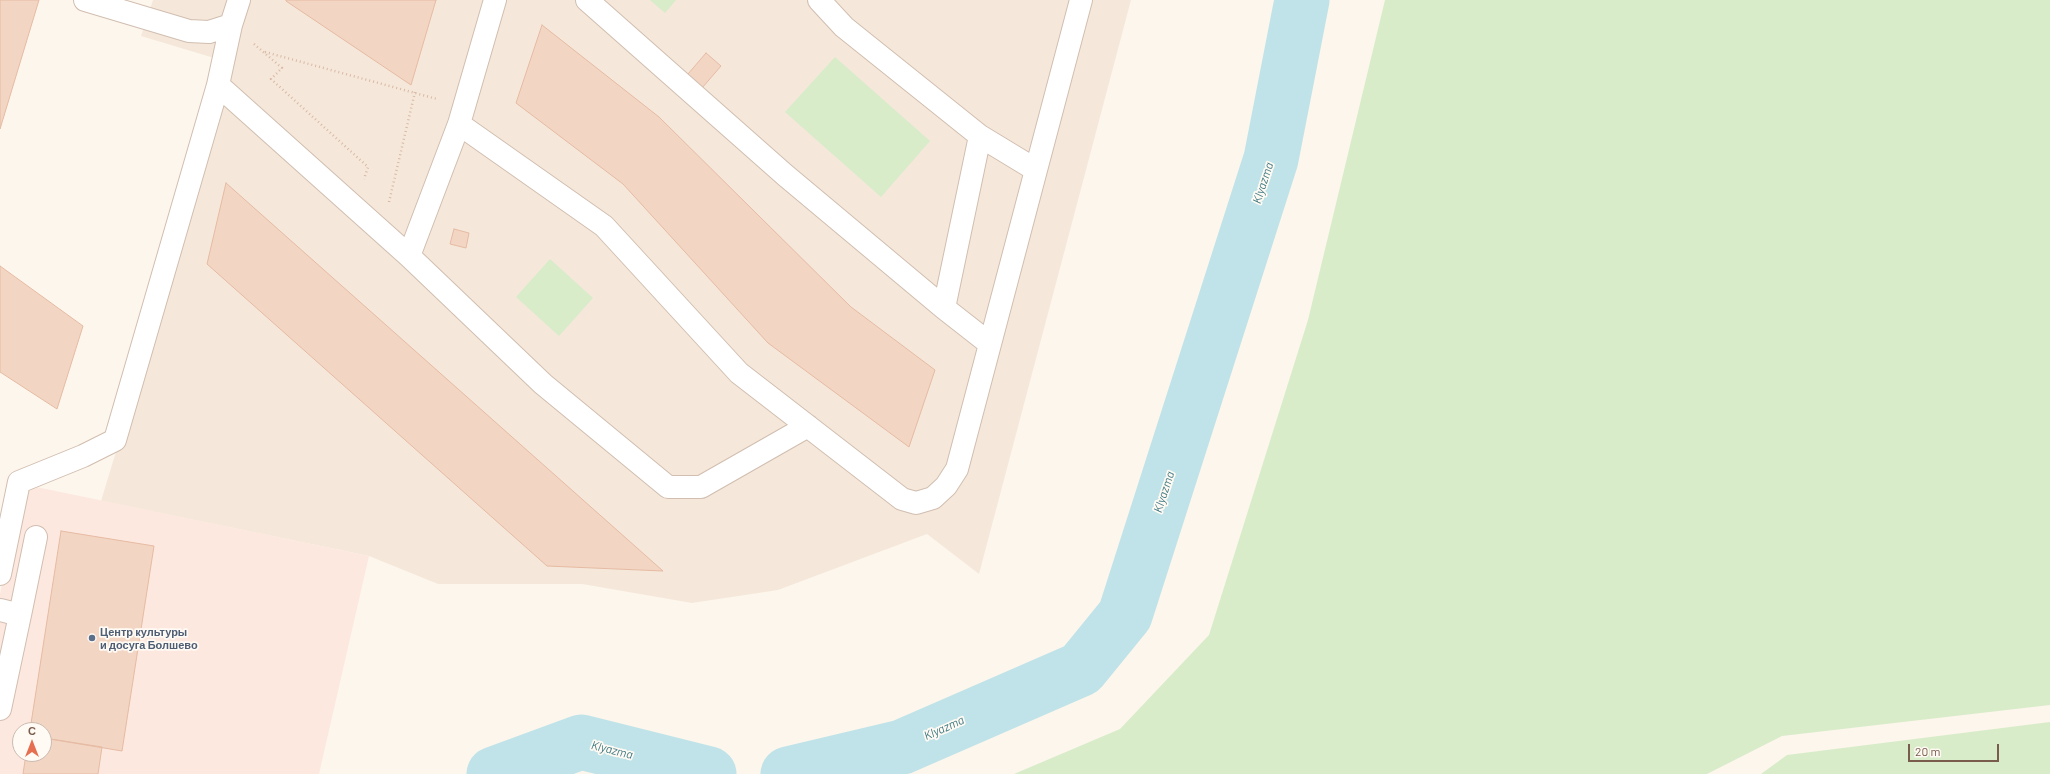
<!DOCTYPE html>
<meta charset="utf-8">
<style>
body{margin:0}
#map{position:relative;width:2050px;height:774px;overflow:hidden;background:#fdf6ec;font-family:Barlow,sans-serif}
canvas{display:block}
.north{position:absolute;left:12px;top:722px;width:40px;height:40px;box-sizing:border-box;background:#fffaf3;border:1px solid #cabbb1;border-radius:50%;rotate:0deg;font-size:11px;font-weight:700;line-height:16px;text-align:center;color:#7a5c4d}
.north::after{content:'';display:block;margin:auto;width:14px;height:18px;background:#e76f51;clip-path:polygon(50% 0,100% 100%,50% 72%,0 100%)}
.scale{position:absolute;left:1908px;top:744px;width:91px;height:18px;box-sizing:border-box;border:2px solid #7a5c4d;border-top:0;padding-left:5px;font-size:12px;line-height:14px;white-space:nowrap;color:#7a5c4d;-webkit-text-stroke:3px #fffaf3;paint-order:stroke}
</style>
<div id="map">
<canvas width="2050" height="774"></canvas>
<div class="north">С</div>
<div class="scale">20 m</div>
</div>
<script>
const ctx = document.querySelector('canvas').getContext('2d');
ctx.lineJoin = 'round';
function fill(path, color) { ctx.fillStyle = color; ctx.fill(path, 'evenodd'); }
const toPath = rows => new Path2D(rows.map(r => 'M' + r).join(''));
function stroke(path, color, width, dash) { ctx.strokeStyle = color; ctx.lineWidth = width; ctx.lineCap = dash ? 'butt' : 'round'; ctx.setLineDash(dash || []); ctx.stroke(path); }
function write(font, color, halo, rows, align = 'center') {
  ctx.font = font + ' Barlow,sans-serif'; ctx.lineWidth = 3.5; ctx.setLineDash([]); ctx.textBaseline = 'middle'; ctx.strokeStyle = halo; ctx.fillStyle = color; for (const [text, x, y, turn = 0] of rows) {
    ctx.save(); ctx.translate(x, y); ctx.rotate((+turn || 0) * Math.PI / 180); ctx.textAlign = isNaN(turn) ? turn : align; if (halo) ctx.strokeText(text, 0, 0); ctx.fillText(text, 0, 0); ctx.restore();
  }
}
const residential = toPath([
 [153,0,1131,0,979,574,927,534,778,590,692,603,582,584,438,584,369,556,101,501,234,64,141,36]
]);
const commercial = toPath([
 [22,484,369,556,319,774,0,774,0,594],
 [20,730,44,730,44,754,20,754]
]);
const green = toPath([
 [650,0,676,0,665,13],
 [1385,0,2050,0,2050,705,1782,736,1707,774,1014,774,1120,729,1209,635,1308,320],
 [835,57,930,141,881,197,785,112],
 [550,259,593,298,559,336,516,297],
 [2050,722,2050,774,1761,774,1787,755]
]);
const river = toPath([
 [494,774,581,742,709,774],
 [788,774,902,747,1081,669,1125,615,1271,159,1302,0]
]);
const building = toPath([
 [0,0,39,0,0,129,0,0],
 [436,0,411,85,286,1,286,0,436,0],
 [542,25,659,117,851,307,935,370,909,447,768,343,623,184,516,103,542,25],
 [706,53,721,66,702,88,688,74,706,53],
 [226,183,663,571,547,566,207,264,226,183],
 [454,229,469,233,466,248,450,244,454,229],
 [0,266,83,326,57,409,0,372,0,266],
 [61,531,154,546,122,751,44,738,44,730,30,730,61,531],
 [44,738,102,747,98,774,23,774,26,754,44,754,44,738]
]);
const path = toPath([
 [254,44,282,68,271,79,368,167,364,179],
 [265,52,437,99],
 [389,202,415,92]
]);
const minor = toPath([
 [85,0,189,31,209,32,231,25,239,0],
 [587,0,785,175,944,308,990,344],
 [218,85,409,256,543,384,668,487,701,487,808,426],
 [459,124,604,226,739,373,902,499,916,503,933,498,946,486,957,469,1036,170,980,136,844,27,819,0],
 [1036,170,1081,0],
 [409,256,459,124,495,0],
 [944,308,980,136],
 [0,574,19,482,83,456,115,440,218,85,231,25],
 [0,610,20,615,0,709],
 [20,615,36,537]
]);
const markers = [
 [92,638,4,"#5c6f8a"]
];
const serviceNames = [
 ["Центр культуры",100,632],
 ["и досуга Болшево",100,645]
];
const waterNames = [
 ["Klyazma",1263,183,-72],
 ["Klyazma",1164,492,-72],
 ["Klyazma",944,728,-24],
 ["Klyazma",612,750,14]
];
fill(residential, '#f5e8da');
fill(commercial, '#fde8e0');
fill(green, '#d8ecc9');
stroke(river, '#bfe3e8', 55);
fill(building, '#f3d5c3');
stroke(building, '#e6bba3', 1);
stroke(minor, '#d1beb0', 24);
stroke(path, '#d9b8a5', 2.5, [1, 3]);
stroke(minor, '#fff', 22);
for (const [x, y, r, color] of markers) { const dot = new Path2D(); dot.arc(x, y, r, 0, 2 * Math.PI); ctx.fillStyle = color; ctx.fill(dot); stroke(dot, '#fffaf3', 1.5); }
write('bold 11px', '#4e5e75', '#fffaf3', serviceNames, 'left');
write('italic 12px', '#437c86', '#fffaf3', waterNames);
</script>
